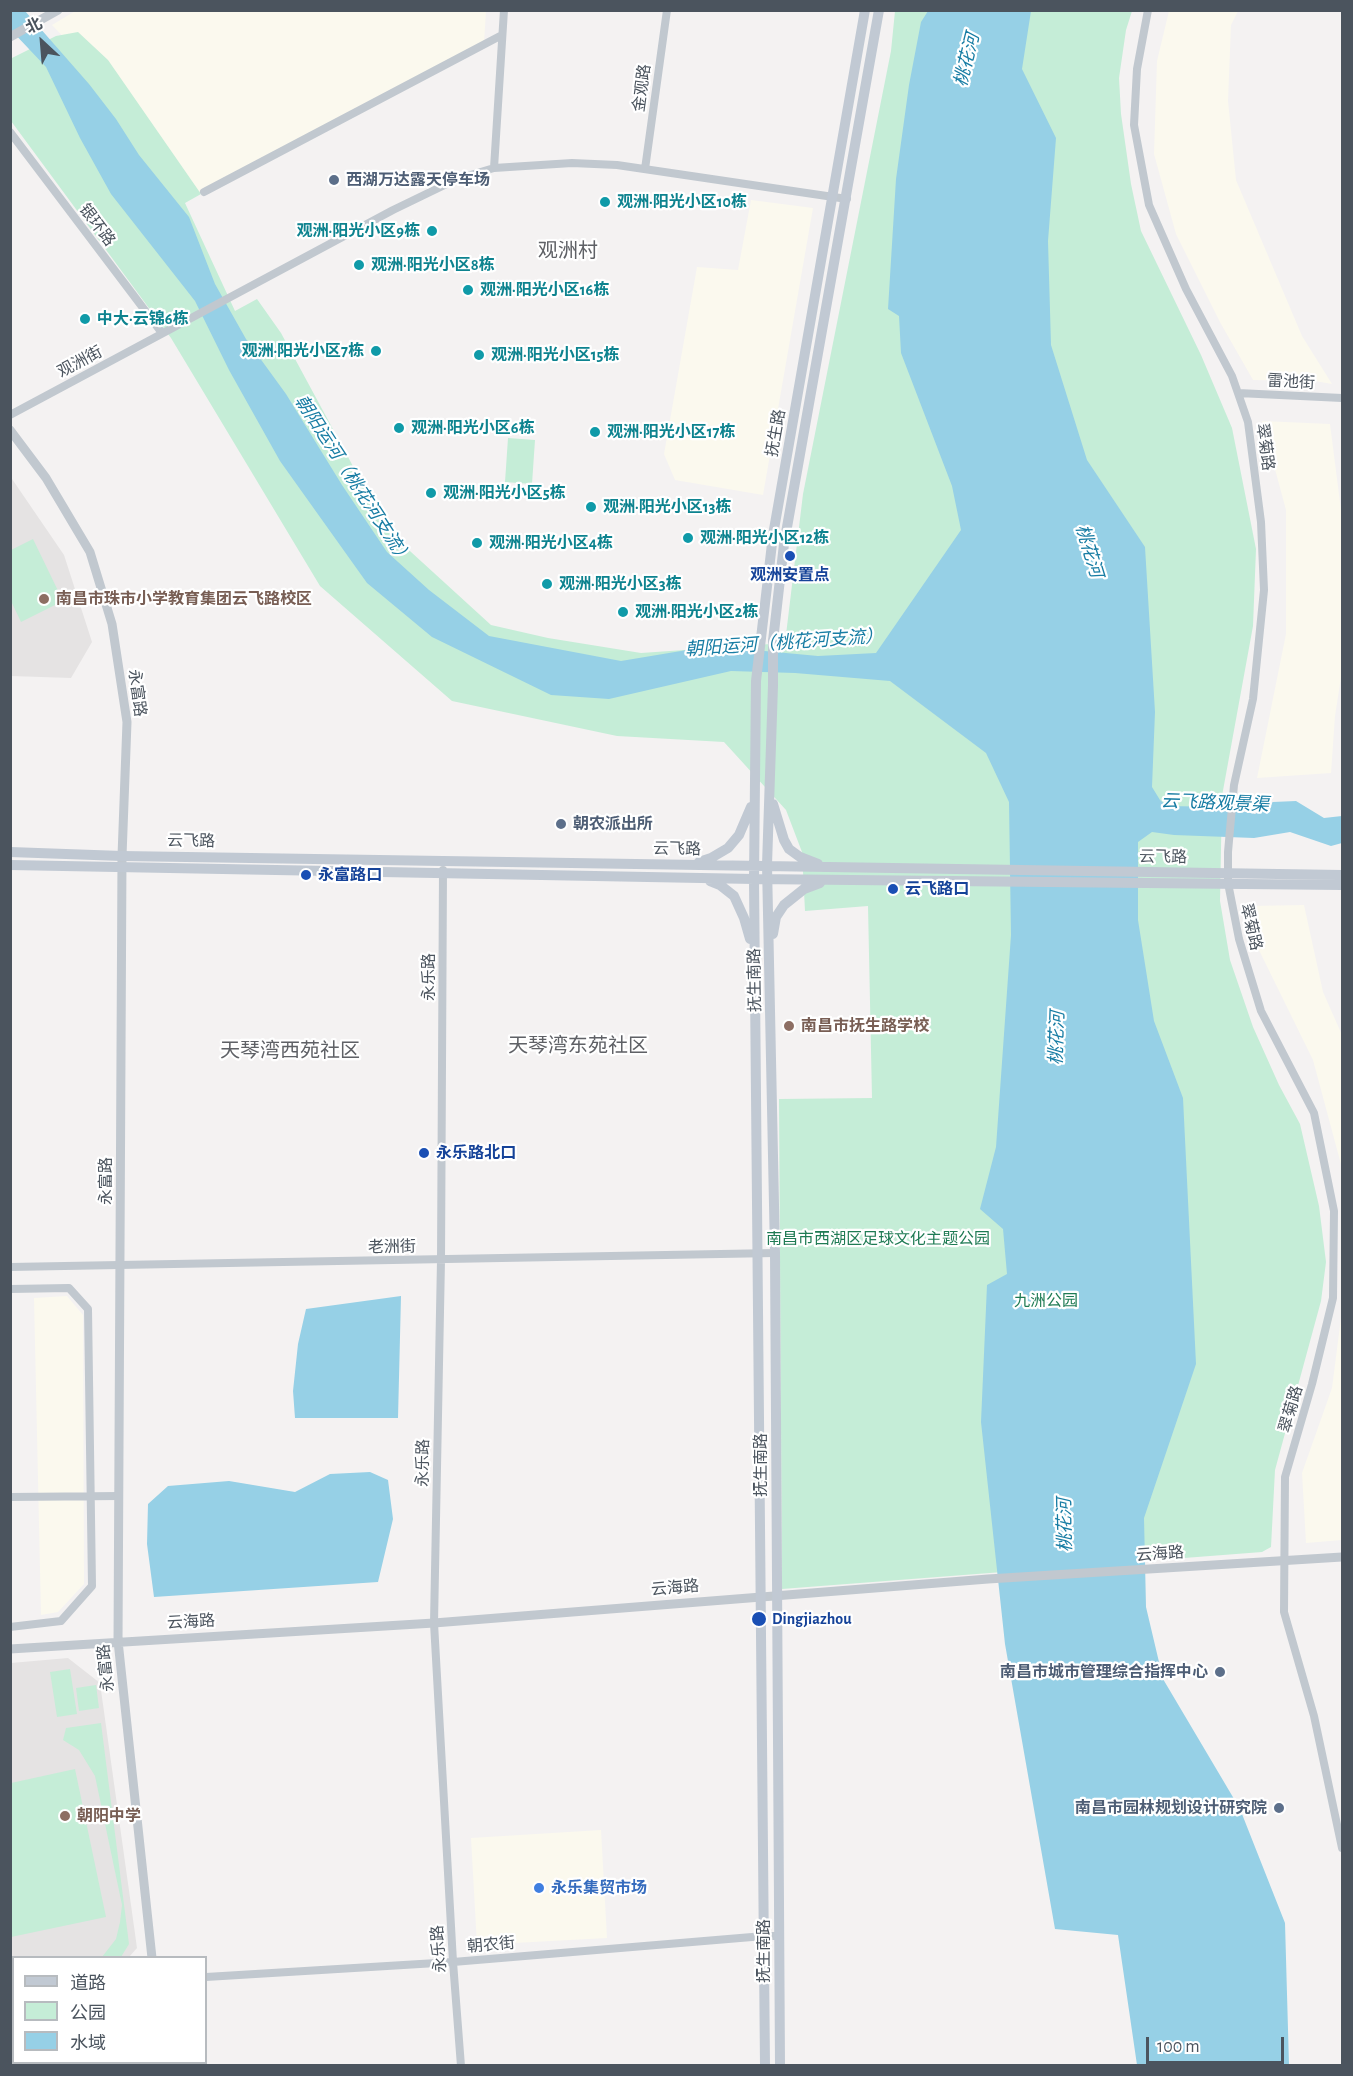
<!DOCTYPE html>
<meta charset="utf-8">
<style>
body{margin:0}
#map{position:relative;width:1353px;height:2076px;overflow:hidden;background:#f4f2f2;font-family:"Alegreya Sans","Noto Sans SC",sans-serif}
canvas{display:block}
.frame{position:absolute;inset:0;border:12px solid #4b545e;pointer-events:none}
.legend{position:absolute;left:12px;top:1956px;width:195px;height:108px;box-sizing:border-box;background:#fff;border:2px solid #b7bbbf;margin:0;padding:8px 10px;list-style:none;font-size:18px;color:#4b545e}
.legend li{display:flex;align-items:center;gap:12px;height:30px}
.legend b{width:30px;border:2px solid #b7bbbf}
.north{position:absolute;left:12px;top:12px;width:60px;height:60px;-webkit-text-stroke:4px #fff;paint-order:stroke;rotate:334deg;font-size:16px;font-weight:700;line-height:24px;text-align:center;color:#4b545e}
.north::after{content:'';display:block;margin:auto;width:21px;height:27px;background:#4b545e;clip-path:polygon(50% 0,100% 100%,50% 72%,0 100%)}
.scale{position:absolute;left:1146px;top:2037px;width:138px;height:27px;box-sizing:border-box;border:3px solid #4b545e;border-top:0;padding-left:8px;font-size:18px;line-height:21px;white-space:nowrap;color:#4b545e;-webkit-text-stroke:4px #fff;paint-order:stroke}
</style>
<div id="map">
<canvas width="1353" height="2076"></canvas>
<div class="frame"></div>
<ul class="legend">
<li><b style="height:8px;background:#c1c9d3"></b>道路</li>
<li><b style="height:16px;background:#c5edd7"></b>公园</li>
<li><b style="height:16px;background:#96d0e6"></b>水域</li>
</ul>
<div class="north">北</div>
<div class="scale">100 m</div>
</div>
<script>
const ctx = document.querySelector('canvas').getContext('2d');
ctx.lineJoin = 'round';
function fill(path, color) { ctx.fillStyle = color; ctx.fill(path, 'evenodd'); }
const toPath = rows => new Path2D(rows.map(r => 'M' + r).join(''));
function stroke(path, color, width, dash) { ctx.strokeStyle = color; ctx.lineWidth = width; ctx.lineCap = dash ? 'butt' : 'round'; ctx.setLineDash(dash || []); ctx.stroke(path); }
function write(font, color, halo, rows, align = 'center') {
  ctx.font = font + ' "Alegreya Sans","Noto Sans SC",sans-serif'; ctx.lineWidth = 4.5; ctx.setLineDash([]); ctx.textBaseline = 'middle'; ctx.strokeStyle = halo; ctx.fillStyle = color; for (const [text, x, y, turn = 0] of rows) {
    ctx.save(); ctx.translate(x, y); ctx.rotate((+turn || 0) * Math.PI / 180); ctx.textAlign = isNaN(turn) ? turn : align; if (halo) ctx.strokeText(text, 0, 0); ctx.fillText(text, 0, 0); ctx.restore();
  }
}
const commercial = toPath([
 [77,10,486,11,484,43,184,200,140,117,52,25],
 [1169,11,1238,11,1231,25,1228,101,1236,180,1302,336,1332,384,1315,381,1253,380,1221,324,1176,234,1154,154,1157,61],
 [751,200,813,208,763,495,675,480,664,454,697,267,738,270],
 [1262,421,1330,424,1342,518,1342,671,1335,716,1331,773,1257,778,1286,634,1286,510],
 [1304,905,1323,992,1342,1035,1342,1168,1313,1060,1256,944,1249,906],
 [67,1296,83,1315,84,1584,58,1612,41,1615,34,1298],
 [1342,1310,1342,1540,1306,1543,1302,1473,1332,1388],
 [601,1830,607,1938,477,1945,471,1838]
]);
const education = toPath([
 [10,476,64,555,92,642,71,678,11,676],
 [68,1658,100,1683,137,1948,129,1957,14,1958,13,1985,11,1985,11,1663],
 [11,2016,13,2016,14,2062,140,2062,140,2065,11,2065]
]);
const green = toPath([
 [895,11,1132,11,1126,30,1119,78,1121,114,1131,184,1141,231,1201,355,1232,428,1256,549,1253,626,1222,796,1220,901,1230,960,1253,1027,1279,1085,1300,1124,1319,1206,1326,1262,1321,1301,1275,1470,1271,1547,1262,1552,782,1589,779,1099,872,1098,868,906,805,911,802,852,786,810,724,742,617,736,452,701,320,586,171,338,11,121,10,59,56,36,78,32,108,60,201,194,185,203,235,311,257,299,281,333,388,531,491,625,548,638,641,653,785,643,803,494,891,51],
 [508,438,535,440,532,484,505,482],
 [33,539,63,601,21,622,11,601,11,550],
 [70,1669,77,1714,57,1717,50,1672],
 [96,1685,99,1708,79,1711,76,1688],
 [101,1723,129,1944,121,1957,102,1957,116,1939,120,1922,122,1905,95,1776,79,1750,63,1740,66,1728],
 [75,1769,106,1917,11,1937,11,1783]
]);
const water = toPath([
 [11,11,25,11,89,84,116,119,139,155,189,217,215,284,246,339,286,394,342,485,387,552,429,590,489,636,621,661,711,646,818,656,876,653,961,530,952,486,901,353,899,316,888,309,896,179,909,85,921,22,928,11,1031,11,1022,69,1056,138,1048,241,1051,345,1087,460,1145,547,1155,712,1152,787,1160,800,1167,806,1223,807,1255,814,1273,802,1296,801,1324,818,1342,816,1342,843,1331,846,1290,832,1254,838,1174,835,1152,832,1138,842,1138,920,1154,1021,1183,1098,1196,1364,1144,1518,1146,1607,1163,1679,1240,1809,1285,1923,1289,2065,1137,2065,1118,1935,1055,1929,1005,1644,981,1422,987,1285,1007,1274,1003,1229,980,1209,996,1147,1011,935,1009,802,986,753,890,681,795,673,731,671,609,699,551,695,432,637,367,583,280,461,229,370,195,301,111,194,80,138,46,67,11,30],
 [401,1296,398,1418,295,1418,293,1391,298,1344,306,1309],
 [370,1472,388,1480,393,1519,378,1582,154,1597,147,1544,148,1504,168,1486,229,1481,295,1492,330,1474]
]);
const minor = toPath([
 [1148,10,1137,69,1134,125,1149,205,1186,289,1232,376,1248,422,1261,522,1264,590,1253,699,1234,785,1228,852,1228,883,1239,939,1261,1011,1314,1113,1334,1211,1333,1298,1312,1384,1285,1477,1284,1612,1314,1716,1342,1848],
 [10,132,162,333],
 [494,168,504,10],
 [645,169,667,10],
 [204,192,502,35],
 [1238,393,1342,398],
 [10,415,393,210,457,179,494,168,572,163,617,165,847,199],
 [443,870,441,1260,434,1623,453,1962,461,2066],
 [10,1267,775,1253],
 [10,1289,69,1288,88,1309,92,1586,61,1621,10,1627],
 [10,1497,119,1496],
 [206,1977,453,1962,764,1936,779,1936],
 [10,1997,14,1997]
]);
const tertiary = toPath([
 [10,37,58,10],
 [10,430,46,478,90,552,112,624,127,722,122,856,118,1641,152,1958],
 [10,1649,434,1623,988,1579,1342,1557],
 [162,2062,162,2066]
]);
const secondary = toPath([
 [773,641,784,544,879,10],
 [773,685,767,865,775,1253,780,2066],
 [773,804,784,840,789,849,800,857,818,864],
 [10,852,122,856,1342,875],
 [699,862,711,858,728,848,739,835,751,807],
 [10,865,754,879,1342,885],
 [710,881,720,885,734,896,744,918,750,939],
 [773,934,776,917,784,905,804,889,820,883],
 [765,2066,754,879,756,681,773,535,865,10]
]);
const secondaryBridge = toPath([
 [773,641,773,685]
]);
const markers = [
 [334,180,6,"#5c6f8a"],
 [605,202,6,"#0f9aa8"],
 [432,231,6,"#0f9aa8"],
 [359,265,6,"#0f9aa8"],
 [468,290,6,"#0f9aa8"],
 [85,319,6,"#0f9aa8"],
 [376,351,6,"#0f9aa8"],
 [479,355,6,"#0f9aa8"],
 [399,428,6,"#0f9aa8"],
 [595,432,6,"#0f9aa8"],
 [431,493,6,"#0f9aa8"],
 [591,507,6,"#0f9aa8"],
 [688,538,6,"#0f9aa8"],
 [477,543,6,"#0f9aa8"],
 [790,556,6,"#1a4fb4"],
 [547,584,6,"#0f9aa8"],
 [44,599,6,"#8d6e63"],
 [623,612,6,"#0f9aa8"],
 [561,824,6,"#5c6f8a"],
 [306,875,6,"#1a4fb4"],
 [893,889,6,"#1a4fb4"],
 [789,1026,6,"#8d6e63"],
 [424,1153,6,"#1a4fb4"],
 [759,1619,8,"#1a4fb4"],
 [1220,1672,6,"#5c6f8a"],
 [1279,1808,6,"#5c6f8a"],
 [65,1816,6,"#8d6e63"],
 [539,1888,6,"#3f7fe0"]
];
const streetNames = [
 ["金观路",642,88,-82],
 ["银环路",97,225,53],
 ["观洲街",80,362,-28],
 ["雷池街",1291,382,3],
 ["抚生路",776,433,-80],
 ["翠菊路",1265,447,82],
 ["永富路",137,693,82],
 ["云飞路",191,841,1],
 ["云飞路",677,849,1],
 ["云飞路",1163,857,1],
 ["翠菊路",1251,927,77],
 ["永乐路",429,977,-90],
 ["抚生南路",755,980,-91],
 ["永富路",106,1181,-90],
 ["老洲街",392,1247,-1],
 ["翠菊路",1291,1409,-74],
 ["永乐路",423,1463,-89],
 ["抚生南路",761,1465,-90],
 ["云海路",1160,1554,-4],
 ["云海路",675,1588,-5],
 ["云海路",191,1622,-3],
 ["永富路",106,1668,-96],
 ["朝农街",491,1945,-5],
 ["永乐路",439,1949,-94],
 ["抚生南路",764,1951,-90]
];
const serviceNames = [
 ["西湖万达露天停车场",346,180],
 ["朝农派出所",573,824],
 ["南昌市城市管理综合指挥中心",1208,1672,"right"],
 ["南昌市园林规划设计研究院",1267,1808,"right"]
];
const cultureNames = [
 ["观洲·阳光小区10栋",617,202],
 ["观洲·阳光小区9栋",420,231,"right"],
 ["观洲·阳光小区8栋",371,265],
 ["观洲·阳光小区16栋",480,290],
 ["中大·云锦6栋",97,319],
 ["观洲·阳光小区7栋",364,351,"right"],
 ["观洲·阳光小区15栋",491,355],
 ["观洲·阳光小区6栋",411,428],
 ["观洲·阳光小区17栋",607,432],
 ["观洲·阳光小区5栋",443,493],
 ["观洲·阳光小区13栋",603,507],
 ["观洲·阳光小区12栋",700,538],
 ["观洲·阳光小区4栋",489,543],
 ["观洲·阳光小区3栋",559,584],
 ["观洲·阳光小区2栋",635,612]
];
const transitNames = [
 ["观洲安置点",790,575,"center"],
 ["永富路口",318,875],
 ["云飞路口",905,889],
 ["永乐路北口",436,1153],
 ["Dingjiazhou",772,1619]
];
const educationNames = [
 ["南昌市珠市小学教育集团云飞路校区",56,599],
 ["南昌市抚生路学校",801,1026],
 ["朝阳中学",77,1816]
];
const parkNames = [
 ["南昌市西湖区足球文化主题公园",878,1239],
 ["九洲公园",1046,1301]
];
const shopNames = [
 ["永乐集贸市场",551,1888]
];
const waterNames = [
 ["桃花河",967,60,-76],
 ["朝阳运河（桃花河支流）",353,480,57],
 ["桃花河",1089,551,73],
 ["朝阳运河（桃花河支流）",784,643,-4],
 ["云飞路观景渠",1215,803,2],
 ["桃花河",1057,1038,-88],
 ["桃花河",1065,1525,-91]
];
const quarterNames = [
 ["观洲村",568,251],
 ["天琴湾东苑社区",578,1046],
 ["天琴湾西苑社区",290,1051]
];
fill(commercial, '#fbf9ee');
fill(education, '#e5e3e3');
fill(green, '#c5edd7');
fill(water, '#96d0e6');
stroke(minor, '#c1c8cf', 8);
stroke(tertiary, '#c1c8cf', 9);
stroke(secondary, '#c1c9d3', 10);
stroke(secondaryBridge, '#c1c9d3', 10);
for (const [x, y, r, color] of markers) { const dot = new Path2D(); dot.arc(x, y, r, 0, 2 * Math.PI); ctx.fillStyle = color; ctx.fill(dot); stroke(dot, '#fff', 2); }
write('16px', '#4b545e', '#fff', streetNames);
write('bold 16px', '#4e5e75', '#fff', serviceNames, 'left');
write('bold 16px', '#0d838f', '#fff', cultureNames, 'left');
write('bold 16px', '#164399', '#fff', transitNames, 'left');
write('bold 16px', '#785e54', '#fff', educationNames, 'left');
write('16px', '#1f7b54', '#fff', parkNames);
write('bold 16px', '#366cbe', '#fff', shopNames, 'left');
write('italic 18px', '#187da4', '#fff', waterNames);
write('20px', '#5f6166', '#fff', quarterNames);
</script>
